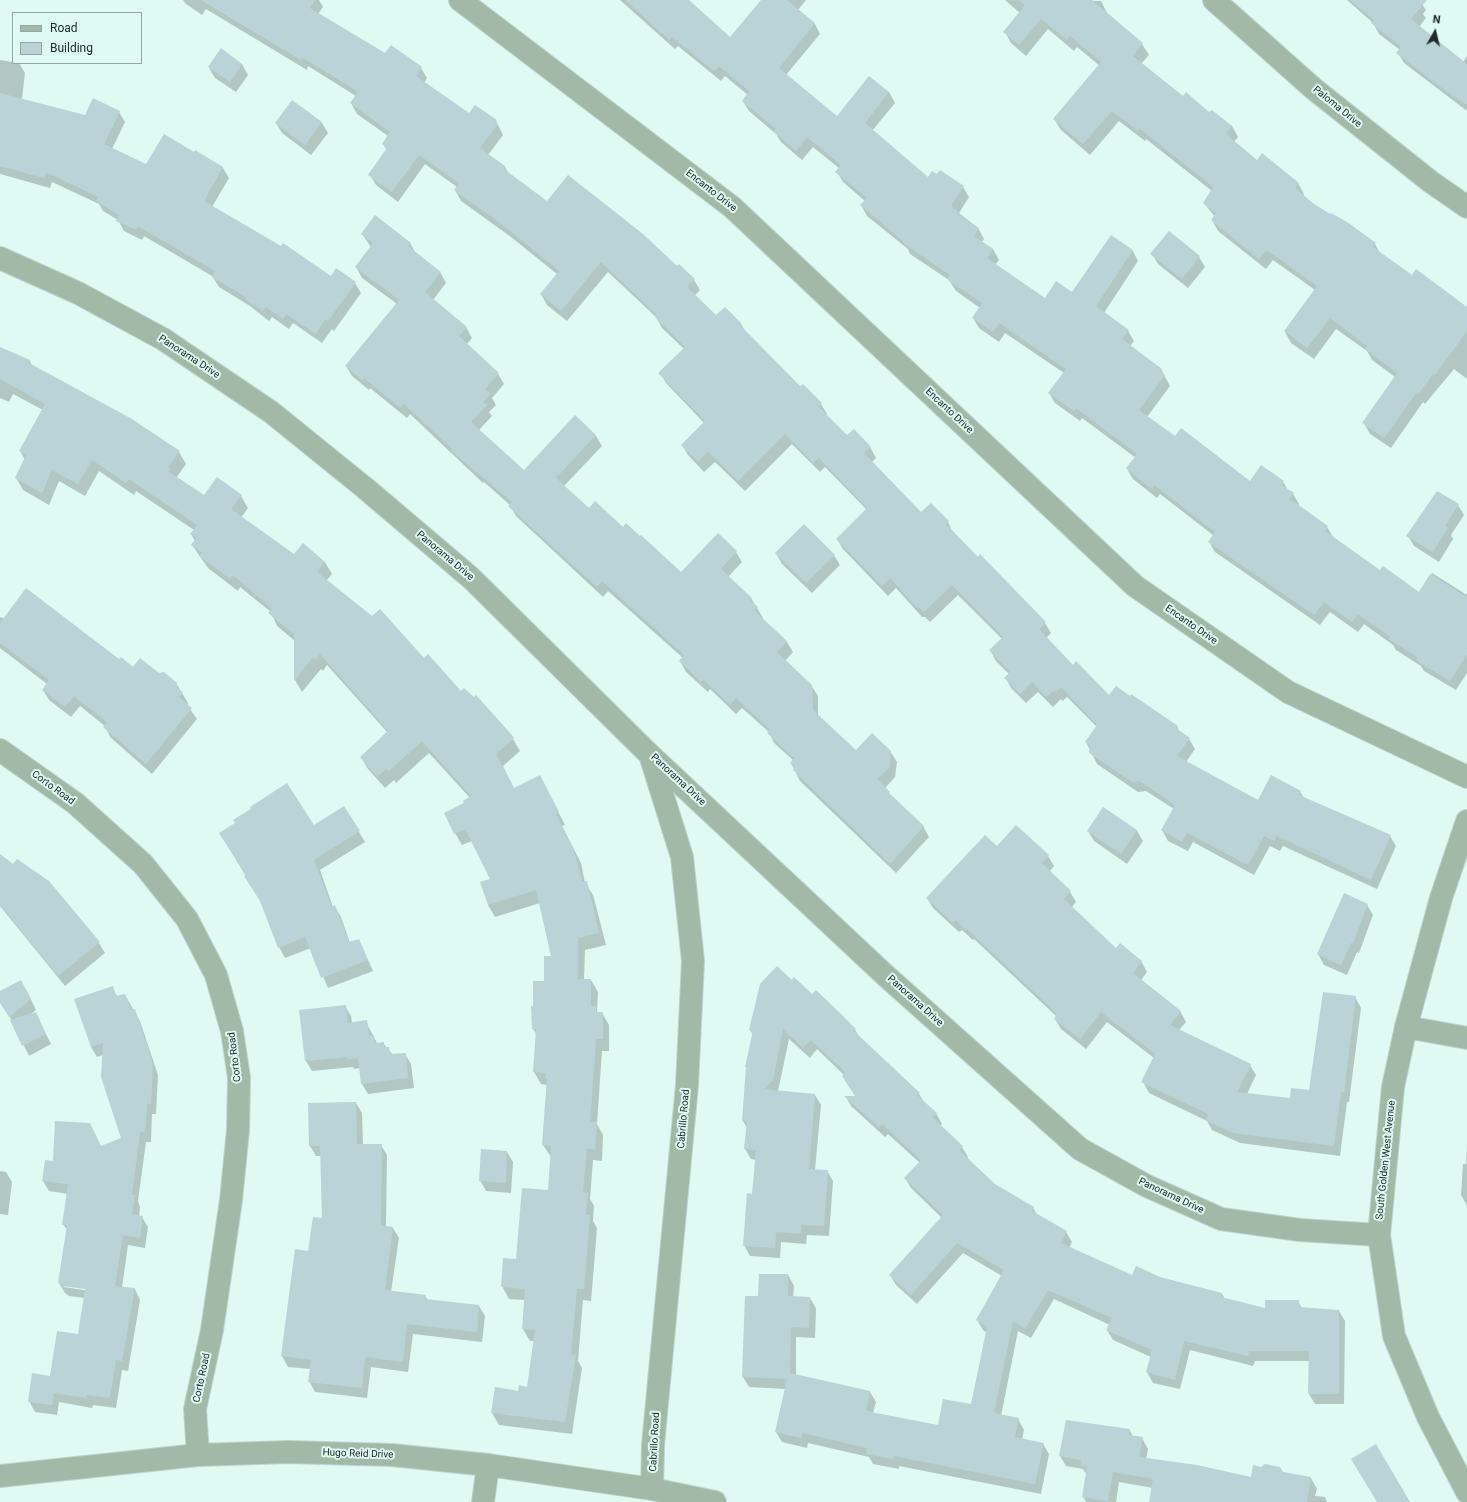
<!DOCTYPE html>
<style>
body{margin:0}
#map{position:relative;width:1467px;height:1502px;overflow:hidden;background:#dff9f3;font-family:Roboto,sans-serif}
canvas{display:block}
.legend{position:absolute;left:12px;top:12px;width:130px;height:52px;box-sizing:border-box;background:#dff9f3;border:1px solid #93a6a2;margin:0;padding:5px 7px;list-style:none;font-size:12px;color:#202a28}
.legend li{display:flex;align-items:center;gap:8px;height:20px}
.legend b{width:20px;border:1px solid #93a6a2}
.north{position:absolute;left:1415px;top:12px;width:40px;height:40px;-webkit-text-stroke:3px #dff9f3;paint-order:stroke;rotate:8deg;font-size:11px;font-weight:700;line-height:16px;text-align:center;color:#202a28}
.north::after{content:'';display:block;margin:auto;width:14px;height:18px;background:#202a28;clip-path:polygon(50% 0,100% 100%,50% 72%,0 100%)}
</style>
<div id="map">
<canvas width="1467" height="1502"></canvas>
<ul class="legend">
<li><b style="height:5px;background:#a1b9a6"></b>Road</li>
<li><b style="height:11px;background:#b9d3d7"></b>Building</li>
</ul>
<div class="north">N</div>
</div>
<script>
const ctx = document.querySelector('canvas').getContext('2d');
ctx.lineJoin = 'round';
function fill(path, color) { ctx.fillStyle = color; ctx.fill(path, 'evenodd'); }
const toPath = rows => new Path2D(rows.map(r => 'M' + r).join(''));
function stroke(path, color, width, dash) { ctx.strokeStyle = color; ctx.lineWidth = width; ctx.lineCap = dash ? 'butt' : 'round'; ctx.setLineDash(dash || []); ctx.stroke(path); }
function write(font, color, halo, rows, align = 'center') {
  ctx.font = font + ' Roboto,sans-serif'; ctx.lineWidth = 4; ctx.setLineDash([]); ctx.textBaseline = 'middle'; ctx.strokeStyle = halo; ctx.fillStyle = color; for (const [text, x, y, turn = 0] of rows) {
    ctx.save(); ctx.translate(x, y); ctx.rotate((+turn || 0) * Math.PI / 180); ctx.textAlign = isNaN(turn) ? turn : align; if (halo) ctx.strokeText(text, 0, 0); ctx.fillText(text, 0, 0); ctx.restore();
  }
}
const shadow = toPath([
 [183,0,319,0,323,7,318,14,386,54,391,46,421,68,427,78,424,83,469,115,496,121,503,135,488,155,505,167,509,174,547,203,677,267,694,280,700,290,694,296,716,317,741,324,746,333,800,388,821,404,827,414,826,416,847,437,870,447,876,458,872,462,921,513,948,522,953,533,978,558,980,556,1045,623,1051,633,1046,638,1073,666,1109,697,1177,726,1180,733,1189,739,1195,749,1186,762,1258,802,1300,792,1304,798,1390,836,1396,846,1377,889,1283,846,1280,851,1270,846,1254,875,1193,842,1188,851,1168,841,1162,830,1174,809,1146,791,1138,792,1097,764,1086,742,1097,727,1067,697,1063,701,1061,699,1053,707,1038,692,1026,703,1011,688,1006,678,1009,674,996,661,990,650,1002,639,958,595,930,622,925,617,922,617,896,588,888,596,843,549,837,539,867,510,825,467,820,472,792,444,745,491,715,462,704,472,688,455,682,445,704,423,666,383,660,373,684,349,662,328,656,317,608,272,567,321,547,305,541,294,557,274,511,237,461,201,455,190,457,187,425,164,398,202,376,185,370,175,387,150,383,144,388,136,357,114,351,103,356,96,308,66,307,70,206,9,202,15,186,4],
 [620,0,688,0,730,38,762,0,806,0,798,10,815,24,820,34,786,75,837,117,889,92,895,103,872,131,928,178,963,187,969,197,959,213,978,228,984,239,982,242,993,249,999,260,995,265,1045,299,1072,293,1111,236,1133,251,1138,261,1104,313,1128,331,1134,341,1130,346,1161,369,1170,386,1147,417,1175,437,1250,483,1283,482,1288,490,1293,494,1299,504,1298,506,1327,527,1333,537,1380,571,1419,593,1432,573,1467,595,1467,673,1456,690,1424,671,1421,666,1396,650,1393,645,1364,624,1358,632,1330,612,1320,625,1215,552,1209,542,1213,535,1160,494,1157,498,1133,479,1127,469,1136,458,1082,418,1080,421,1055,403,1049,393,1064,373,1005,333,999,342,979,328,973,318,980,308,956,291,949,280,910,254,908,249,867,216,861,205,865,201,843,182,837,172,840,169,813,147,802,160,781,142,776,134,749,111,743,101,748,95,725,76,721,81,678,46,675,49],
 [1005,0,1101,1,1107,13,1142,44,1149,55,1141,64,1183,97,1232,126,1238,137,1234,142,1257,161,1298,183,1304,194,1303,196,1313,204,1375,244,1380,253,1412,276,1467,308,1467,379,1454,369,1425,404,1423,402,1391,448,1370,434,1364,423,1395,377,1372,360,1367,351,1336,329,1314,359,1291,343,1285,332,1315,290,1273,260,1266,269,1218,231,1212,220,1215,217,1204,203,1212,191,1146,139,1145,141,1119,121,1090,155,1061,130,1054,119,1100,66,1077,47,1074,51,1048,29,1026,56,1011,43,1005,32,1020,13],
 [1347,0,1426,0,1422,4,1426,10,1423,14,1426,18,1419,27,1463,62,1467,56,1467,111,1404,63,1398,53,1400,50,1379,34,1373,23],
 [0,60,19,63,25,73,22,99,85,116,119,112,125,122,112,149,147,166,194,153,223,168,229,178,212,207,331,277,355,283,361,293,334,331,332,329,322,343,293,323,289,329,272,317,269,321,250,306,219,287,212,276,144,236,142,240,124,231,118,220,103,211,99,204,52,182,50,188,0,174],
 [242,64,248,75,236,92,215,78,209,68],
 [292,101,322,123,328,133,311,155,282,133,276,123],
 [1169,232,1199,257,1205,267,1188,288,1158,264,1152,254],
 [362,234,410,243,415,252,440,272,446,283,433,300,466,327,472,338,467,344,498,374,504,384,492,398,496,405,489,412,492,416,479,430,524,471,575,417,596,436,602,446,564,486,589,510,623,528,681,574,736,552,742,562,728,577,751,598,763,618,762,619,787,642,793,652,785,661,811,685,818,696,818,717,856,752,890,751,897,762,895,777,885,788,893,799,923,826,929,837,896,873,800,781,791,763,793,760,774,743,769,732,742,708,736,714,710,689,708,692,686,672,680,661,683,658,608,591,603,597,516,516,510,505,484,482,483,483,410,414,407,418,370,388,369,390,352,376,346,366,397,304,362,278,356,267,371,247],
 [0,348,30,361,32,366,179,452,186,464,176,478,204,496,241,496,248,508,241,518,294,556,325,562,332,574,326,581,424,660,513,739,520,751,503,766,514,789,546,788,565,825,562,826,581,863,585,883,593,895,596,906,606,945,585,950,584,980,591,980,598,992,597,1011,599,1013,602,1013,609,1025,609,1051,602,1051,597,1124,603,1135,602,1161,593,1160,590,1199,594,1206,593,1221,597,1228,593,1278,591,1301,583,1300,578,1361,582,1368,572,1434,499,1425,492,1413,519,1392,528,1388,534,1341,530,1341,523,1329,525,1300,509,1299,502,1286,517,1260,549,1192,551,1157,543,1145,547,1085,541,1084,534,1072,537,1035,533,1029,534,1007,545,982,553,957,540,903,495,917,488,905,491,879,472,841,462,845,455,833,465,803,470,798,429,753,396,783,394,780,385,788,368,769,361,757,388,733,327,665,323,671,321,669,302,692,295,680,295,641,277,626,271,612,240,587,238,591,208,568,192,545,195,541,191,534,194,530,136,491,134,495,99,471,85,496,59,481,49,505,23,490,16,478,25,460,20,451,43,410,13,394,9,402,0,398],
 [1458,505,1464,515,1451,535,1453,539,1439,562,1414,546,1408,536],
 [776,553,834,555,840,565,812,593,782,564],
 [0,617,119,660,133,669,159,674,176,683,188,703,187,705,197,719,152,774,110,737,105,726,80,706,71,717,49,700,43,690,47,684,0,648],
 [344,807,365,842,320,870,333,907,335,907,341,917,350,943,359,940,373,971,328,988,311,948,285,958,279,947,262,903,220,833,313,826],
 [1104,808,1137,831,1143,841,1127,864,1094,841,1088,831],
 [997,848,1048,856,1054,866,1049,872,1070,892,1076,902,1071,908,1116,949,1141,961,1147,972,1141,980,1180,1011,1186,1022,1179,1030,1250,1065,1256,1075,1247,1094,1291,1099,1310,1091,1355,997,1361,1008,1349,1102,1347,1102,1340,1156,1240,1143,1212,1130,1207,1121,1149,1093,1143,1082,1154,1058,1107,1022,1086,1049,1061,1029,1055,1019,1056,1016,974,939,973,940,962,930,959,932,933,908,927,898],
 [0,858,14,865,99,943,105,953,65,986,0,906],
 [1367,905,1373,915,1359,953,1357,952,1347,975,1324,965,1318,954],
 [792,981,855,1030,861,1039,919,1094,924,1102,936,1113,942,1124,940,1126,962,1147,968,1157,967,1158,995,1185,1033,1208,1038,1216,1066,1232,1072,1242,1069,1248,1132,1276,1160,1278,1222,1294,1225,1299,1266,1310,1298,1301,1302,1309,1339,1311,1345,1321,1344,1404,1315,1404,1309,1394,1310,1361,1255,1361,1253,1366,1190,1350,1180,1389,1153,1383,1147,1372,1151,1357,1113,1340,1107,1330,1110,1325,1054,1299,1031,1338,1018,1331,1001,1416,1018,1419,1024,1430,1022,1440,1043,1444,1049,1454,1041,1494,899,1466,899,1469,873,1464,869,1457,808,1443,807,1448,782,1442,776,1432,786,1389,749,1387,743,1377,759,1298,788,1275,794,1286,793,1297,810,1298,816,1308,815,1338,796,1337,796,1375,870,1392,876,1402,873,1413,939,1426,972,1406,987,1333,983,1330,977,1320,1002,1276,963,1253,917,1304,896,1285,890,1275,942,1218,911,1188,905,1178,920,1163,888,1134,885,1137,851,1106,846,1097,856,1098,844,1075,817,1049,810,1058,789,1039,778,1091,815,1095,821,1105,815,1170,827,1171,833,1181,829,1236,807,1235,806,1244,781,1242,780,1258,750,1256,744,1245,753,1195,756,1160,751,1159,745,1149,747,1128,743,1121,753,1035,750,1030],
 [112,987,117,996,125,995,140,1021,158,1075,156,1114,152,1114,151,1142,146,1142,138,1201,140,1207,139,1216,142,1217,148,1227,145,1248,128,1245,122,1288,135,1289,140,1300,128,1371,122,1370,116,1408,93,1405,92,1408,59,1402,57,1415,35,1412,29,1401,51,1377,79,1335,85,1298,69,1296,65,1293,59,1283,67,1230,63,1224,68,1194,49,1191,43,1181,54,1162,122,1139,103,1055,97,1057,91,1047],
 [64,1285,90,1289,90,1291,64,1287],
 [27,991,36,1010,31,1014,35,1013,51,1044,29,1056,0,997,0,992],
 [345,1006,351,1016,352,1023,366,1022,377,1043,383,1043,393,1055,405,1054,411,1064,414,1088,368,1094,362,1084,360,1068,354,1069,353,1067,312,1071,306,1061,300,1011],
 [356,1103,362,1113,363,1145,381,1145,387,1155,386,1227,393,1228,399,1238,391,1292,425,1296,428,1300,479,1306,485,1316,482,1342,413,1334,408,1372,371,1367,367,1398,315,1392,309,1381,311,1369,288,1367,282,1356,296,1250,309,1252,323,1219,321,1156,316,1156,310,1146],
 [1467,1144,1467,1206,1461,1195,1463,1164,1466,1164],
 [507,1152,513,1162,511,1193,486,1191,480,1180],
 [0,1171,6,1172,12,1182,8,1215,0,1214],
 [1130,1430,1133,1437,1142,1438,1148,1449,1146,1459,1252,1478,1283,1473,1311,1478,1317,1489,1315,1496,1325,1497,1327,1502,1150,1502,1153,1488,1119,1482,1116,1502,1086,1502,1083,1496,1087,1475,1083,1469,1066,1466,1060,1456]
]);
const building = toPath([
 [201,0,315,0,310,8,385,53,391,45,422,67,416,76,469,113,475,105,497,120,495,122,498,124,480,148,505,166,504,169,547,201,568,175,643,234,677,266,679,264,695,279,687,287,716,315,725,307,741,323,740,325,800,386,803,384,822,403,819,407,847,435,854,429,871,447,864,453,921,512,931,503,949,521,946,524,978,557,980,554,1046,622,1039,629,1073,665,1076,661,1109,695,1116,686,1130,696,1131,694,1178,726,1176,728,1190,738,1177,756,1258,800,1271,775,1301,791,1299,795,1391,835,1371,880,1277,836,1274,841,1264,836,1248,865,1187,833,1182,842,1161,830,1175,805,1140,781,1132,782,1089,753,1090,746,1085,742,1097,725,1061,687,1056,692,1055,690,1046,697,1032,682,1020,694,1004,678,1010,672,989,650,1003,637,952,585,924,612,919,607,916,607,890,578,882,586,836,539,867,508,819,458,813,463,785,434,738,481,708,452,698,462,681,445,705,421,658,373,685,347,655,317,657,315,601,262,561,311,540,294,559,271,504,226,454,190,459,183,419,155,392,192,368,175,387,148,382,144,390,132,350,103,358,92,302,57,301,60],
 [625,0,689,0,730,37,761,0,787,0,815,23,779,68,837,116,869,76,889,92,865,123,928,177,932,171,937,174,940,170,964,186,951,206,959,212,957,213,979,228,974,236,993,249,987,258,1045,298,1056,281,1072,292,1111,235,1133,250,1096,306,1129,330,1122,339,1162,369,1160,371,1165,375,1139,410,1175,436,1181,428,1250,481,1261,465,1284,481,1281,485,1294,493,1290,499,1328,526,1325,531,1380,570,1383,566,1419,592,1430,574,1467,597,1467,654,1450,681,1417,661,1417,657,1389,639,1390,637,1358,614,1352,622,1324,602,1314,615,1208,542,1215,532,1154,485,1151,489,1126,468,1137,454,1076,408,1074,411,1048,393,1066,369,999,323,993,332,972,318,982,303,949,281,947,278,950,275,903,243,904,242,860,205,867,198,835,172,841,165,807,137,796,151,774,132,776,129,742,101,749,91,719,66,714,71,672,37,669,40],
 [1019,0,1092,0,1143,43,1133,56,1183,96,1186,92,1209,112,1212,110,1232,126,1226,134,1257,160,1262,153,1299,183,1295,188,1314,204,1330,214,1331,213,1347,222,1376,243,1373,247,1412,275,1416,269,1467,307,1467,331,1435,375,1433,374,1419,393,1417,392,1384,438,1362,423,1397,373,1365,349,1367,346,1330,318,1307,348,1284,331,1317,286,1267,250,1259,259,1211,220,1216,213,1203,203,1213,187,1140,129,1138,131,1112,111,1083,144,1053,119,1101,62,1070,36,1067,40,1041,19,1019,45,1003,32,1025,5],
 [1349,0,1427,0,1411,19,1467,64,1467,105,1450,94,1396,53,1401,47,1371,23,1374,20],
 [221,48,242,64,230,82,208,67],
 [0,93,85,115,93,98,120,111,104,144,146,164,164,134,194,152,195,150,223,167,204,201,281,246,283,243,331,276,336,268,356,282,328,321,325,319,316,334,286,314,283,319,266,307,263,311,245,299,246,297,212,277,215,271,138,226,136,230,116,221,119,215,96,201,98,197,46,172,44,178,0,166],
 [292,100,322,122,305,145,275,123],
 [375,215,411,243,408,246,441,272,425,292,467,327,459,336,499,373,485,389,491,394,483,402,487,405,471,422,524,470,575,415,596,435,556,478,589,508,595,501,623,527,626,523,640,536,641,535,681,572,718,533,737,551,721,569,752,598,750,600,758,607,755,610,758,614,787,641,777,652,812,685,813,710,856,750,872,733,891,751,890,767,877,779,890,792,889,793,924,826,890,864,793,770,794,768,790,763,794,758,767,733,770,730,736,698,730,705,704,680,701,682,679,661,684,655,602,581,597,587,508,506,512,502,457,456,451,450,452,449,404,404,400,408,364,378,362,380,345,366,399,300,355,267,373,243,361,234],
 [1169,231,1200,256,1182,279,1150,254],
 [0,347,30,360,29,363,132,419,180,451,168,467,170,469,168,471,204,495,217,477,242,495,231,509,294,554,303,543,325,562,317,572,372,616,380,609,424,658,428,654,461,691,464,688,474,697,476,695,511,734,514,738,496,754,514,788,540,775,559,812,556,814,574,850,582,882,587,881,590,893,599,933,578,938,578,979,591,979,591,1006,596,1006,596,1012,603,1012,603,1039,596,1039,590,1122,597,1122,595,1149,587,1149,583,1192,588,1193,586,1215,590,1215,586,1265,584,1289,577,1289,571,1354,576,1355,565,1422,491,1413,495,1387,518,1391,519,1385,527,1387,535,1330,522,1329,525,1289,501,1287,503,1258,516,1259,522,1188,548,1190,551,1146,542,1145,547,1078,545,1078,546,1073,533,1072,536,1029,532,1029,531,1006,533,1006,533,981,544,981,544,956,551,956,536,890,488,905,480,882,490,879,465,829,454,834,444,813,464,803,463,801,471,796,422,741,389,771,386,769,377,777,360,757,388,731,320,654,315,660,313,657,294,681,294,634,268,613,272,609,233,575,230,579,199,556,202,553,191,545,196,538,190,534,197,525,129,479,126,483,92,460,78,484,52,470,42,493,15,478,26,455,19,451,45,404,0,379],
 [1437,491,1459,504,1445,526,1448,528,1433,552,1406,536],
 [804,524,835,555,806,583,775,553],
 [26,588,119,659,121,657,133,667,140,658,159,673,164,672,177,683,177,688,183,692,179,697,192,708,146,764,103,727,107,722,74,696,65,707,42,690,49,680,0,643,0,623],
 [287,783,314,825,344,806,360,831,314,860,332,907,335,905,349,942,359,939,368,960,321,978,305,937,278,948,260,901,244,876,246,875,219,833,235,823,233,820,251,809,250,807],
 [1103,807,1137,830,1121,854,1087,831],
 [1016,825,1049,855,1042,863,1071,891,1064,899,1116,948,1120,943,1142,961,1133,973,1181,1011,1170,1025,1251,1064,1237,1092,1290,1098,1291,1088,1309,1090,1323,992,1356,996,1344,1092,1341,1092,1334,1146,1233,1133,1205,1120,1208,1114,1141,1082,1155,1054,1101,1012,1080,1039,1054,1019,1057,1014,967,929,966,930,956,920,953,923,926,898,985,835,997,846],
 [0,854,13,864,17,859,49,881,100,942,58,976,0,905],
 [1344,893,1368,904,1353,943,1351,943,1341,965,1317,954],
 [777,966,792,980,794,977,812,994,816,990,842,1015,856,1029,854,1031,920,1093,917,1095,937,1113,932,1117,963,1146,959,1150,995,1184,1034,1207,1032,1211,1067,1231,1061,1243,1132,1275,1136,1266,1160,1277,1222,1293,1221,1297,1265,1308,1265,1300,1299,1300,1299,1307,1339,1310,1339,1394,1308,1394,1309,1351,1249,1351,1248,1356,1184,1341,1175,1380,1146,1372,1152,1350,1106,1330,1112,1318,1048,1290,1025,1329,1013,1321,994,1413,1019,1418,1015,1437,1044,1443,1035,1484,894,1456,893,1459,866,1454,867,1448,803,1433,801,1438,775,1432,787,1379,742,1377,745,1296,758,1296,759,1274,788,1274,788,1296,810,1297,809,1328,791,1327,790,1373,870,1391,866,1411,938,1425,943,1399,971,1404,987,1327,976,1320,1004,1270,957,1243,911,1295,889,1275,943,1215,904,1178,921,1160,882,1124,879,1127,844,1096,855,1096,842,1076,845,1072,811,1040,803,1048,783,1029,773,1080,764,1089,815,1094,809,1169,828,1170,824,1226,801,1225,801,1234,776,1232,775,1248,743,1246,747,1193,752,1194,756,1150,744,1149,747,1121,742,1121,746,1067,745,1067,753,1031,749,1030,760,984],
 [21,980,31,999,9,1017,0,1003,0,991],
 [113,986,116,996,125,994,131,1010,135,1009,153,1063,151,1104,147,1104,145,1132,140,1132,132,1195,135,1195,132,1214,143,1216,140,1238,123,1235,115,1286,135,1288,122,1361,116,1360,110,1398,87,1395,87,1398,54,1393,52,1405,28,1402,32,1373,50,1376,57,1331,78,1334,85,1289,62,1286,63,1284,58,1283,67,1225,62,1225,68,1184,42,1181,45,1160,53,1161,55,1121,90,1123,101,1146,121,1138,101,1077,103,1043,91,1047,74,999],
 [346,1005,348,1023,367,1020,369,1036,374,1035,375,1043,384,1042,384,1047,389,1047,390,1054,406,1053,408,1078,361,1084,358,1058,347,1059,347,1057,305,1061,299,1010],
 [36,1012,46,1034,22,1046,10,1020],
 [356,1102,357,1144,382,1144,381,1225,393,1227,385,1290,426,1295,425,1299,479,1305,477,1332,407,1324,403,1362,365,1357,362,1388,308,1382,311,1360,281,1356,295,1249,308,1251,313,1217,322,1218,320,1146,309,1146,308,1103],
 [481,1149,507,1151,506,1183,479,1181],
 [1066,1420,1130,1429,1129,1435,1143,1437,1139,1457,1197,1465,1251,1477,1253,1465,1261,1467,1265,1464,1280,1467,1283,1472,1311,1477,1307,1502,1149,1502,1153,1479,1113,1472,1108,1501,1082,1497,1087,1467,1080,1466,1081,1460,1059,1456],
 [1376,1444,1410,1502,1377,1502,1351,1459]
]);
const minor = toPath([
 [460,0,732,207,1135,586,1288,692,1467,777],
 [1214,0,1314,89,1431,182,1467,207],
 [0,258,78,293,163,339,271,412,365,488,471,578,649,754,885,975,1080,1149,1147,1186,1221,1219,1300,1230,1379,1235],
 [0,750,75,803,143,864,187,919,216,975,232,1031,239,1078,238,1130,231,1200,212,1330,195,1409,198,1455],
 [650,755,682,857,693,961,687,1085,653,1445,652,1489],
 [1467,821,1441,898,1406,1027,1393,1087,1379,1235,1394,1336,1428,1417,1467,1492],
 [1406,1027,1467,1038],
 [0,1476,198,1455,288,1452,392,1455,488,1465,652,1489,715,1502],
 [483,1502,488,1465]
]);
const streetNames = [
 ["Paloma Drive",1337,107,39],
 ["Encanto Drive",711,191,38],
 ["Panorama Drive",189,357,33],
 ["Encanto Drive",949,411,43],
 ["Panorama Drive",445,556,40],
 ["Encanto Drive",1191,625,35],
 ["Panorama Drive",678,780,43],
 ["Corto Road",53,788,36],
 ["Panorama Drive",915,1001,42],
 ["Corto Road",235,1057,-97],
 ["Cabrillo Road",684,1119,-85],
 ["South Golden West Avenue",1386,1160,-84],
 ["Panorama Drive",1171,1196,25],
 ["Corto Road",202,1378,-78],
 ["Cabrillo Road",655,1442,-87],
 ["Hugo Reid Drive",358,1454,2]
];
fill(shadow, '#0003');
fill(building, '#b9d3d7');
stroke(minor, '#bdd4ce', 24);
stroke(minor, '#a1b9a6', 22);
write('10px', '#202a28', '#dff9f3', streetNames);
</script>
